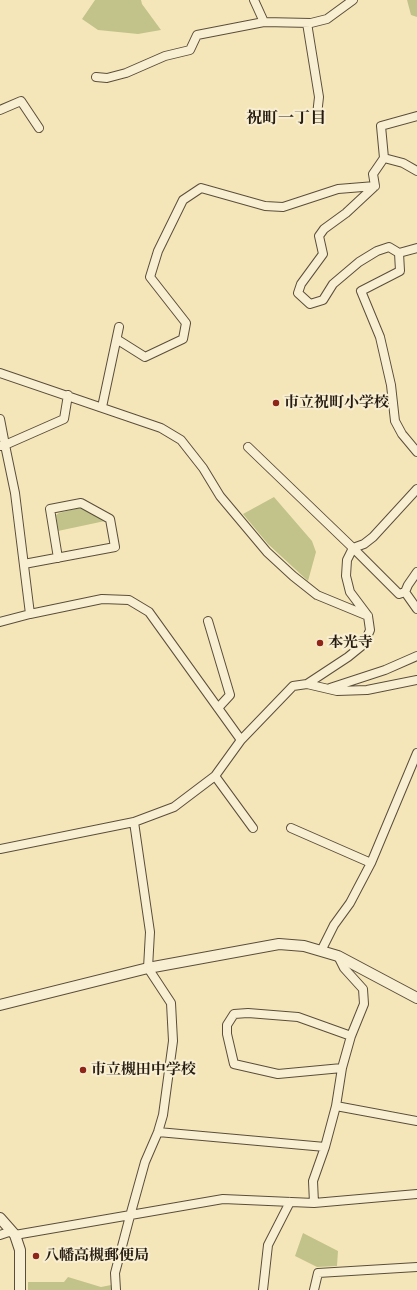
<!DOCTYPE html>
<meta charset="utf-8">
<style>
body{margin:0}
canvas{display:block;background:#f5e6b9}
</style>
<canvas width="417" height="1290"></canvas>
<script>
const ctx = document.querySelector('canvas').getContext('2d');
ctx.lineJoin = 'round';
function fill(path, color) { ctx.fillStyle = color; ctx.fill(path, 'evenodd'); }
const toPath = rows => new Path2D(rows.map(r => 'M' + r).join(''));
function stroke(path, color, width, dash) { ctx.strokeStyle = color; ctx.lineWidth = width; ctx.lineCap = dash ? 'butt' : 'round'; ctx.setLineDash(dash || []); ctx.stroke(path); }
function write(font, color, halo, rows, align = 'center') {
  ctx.font = font + ' "IM FELL French Canon","Noto Serif JP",serif'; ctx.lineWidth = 4; ctx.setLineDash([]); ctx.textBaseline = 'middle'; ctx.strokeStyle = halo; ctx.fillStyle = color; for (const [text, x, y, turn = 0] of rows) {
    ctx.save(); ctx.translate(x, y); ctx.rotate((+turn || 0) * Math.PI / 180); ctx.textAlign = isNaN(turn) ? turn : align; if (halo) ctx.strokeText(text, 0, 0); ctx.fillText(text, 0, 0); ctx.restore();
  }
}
const green = toPath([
 [95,0,141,0,142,4,161,30,138,34,98,30,82,19],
 [407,0,417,0,417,17,411,15],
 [274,497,312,541,316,552,308,581,268,544,243,514],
 [82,507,105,521,58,531,56,515,59,513],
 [303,1233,338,1251,337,1266,317,1267,295,1256],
 [68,1277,101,1287,111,1285,112,1290,28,1290,28,1282,64,1282]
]);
const minor = toPath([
 [254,0,264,22],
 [307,23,319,97,317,115],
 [96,77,107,78,126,73,165,56,190,50,197,35,264,22,311,23,327,19,353,0],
 [0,110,21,101,39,128],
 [384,158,381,126,417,116],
 [375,186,346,213,324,229,319,236,323,254,301,284,298,293,310,304,323,300,333,284,359,262,377,251,389,247,399,253,417,248],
 [375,186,373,174,384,158,403,163,417,171],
 [399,253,400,271,361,291,380,337,391,385,395,421,402,434,417,452],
 [118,340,145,357,183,339,186,323,150,277,158,251,183,200,201,188,265,206,283,207,338,189,375,186],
 [0,373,161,428,181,440,203,468,220,496,267,552,293,576,317,595,368,616],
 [102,407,119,327],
 [0,419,5,445,0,446],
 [248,447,353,548,347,560,346,576,350,592,368,616,370,630,364,644,348,657,307,684],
 [24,564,115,547,110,519,81,503,50,509,58,558],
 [417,572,408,585,405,592,417,609],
 [405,592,399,594,353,548,364,544,373,537,417,489],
 [30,614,15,493,5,445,64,419,68,395],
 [208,621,230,695,218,708],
 [0,622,30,614,102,599,129,600,149,612,241,740],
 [330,688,385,670,417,656],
 [215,776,253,828],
 [291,828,371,863],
 [0,849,134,822,174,807,215,776,241,740,293,686,307,684,337,691,367,690,417,680],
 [321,951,334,925,350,903,371,863,417,753],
 [342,1068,278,1074,234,1064,227,1034,227,1025,234,1014,248,1013,298,1017,351,1036],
 [336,1106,417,1121],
 [158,1132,325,1147],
 [314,1203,313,1181,325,1147,336,1106,342,1068,351,1036,364,1004,363,989,344,968,338,956],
 [0,1235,12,1231],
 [15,1235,223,1199,314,1203,417,1194],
 [116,1290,115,1273,130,1216,145,1162,158,1132,163,1115,173,1041,171,1003,148,968,150,932,134,822],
 [263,1290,268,1245,290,1202],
 [314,1290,318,1273,417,1267]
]);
const tertiary = toPath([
 [0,1005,148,968,279,944,304,946,338,956,417,998],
 [0,1218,15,1235,20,1250,20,1290]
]);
const markers = [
 [276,403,4,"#8f2418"],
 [320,643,4,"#8f2418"],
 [83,1070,4,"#8f2418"],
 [36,1256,4,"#8f2418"]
];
const poiNames = [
 ["市立祝町小学校",284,403],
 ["本光寺",328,643],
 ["市立槻田中学校",91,1070],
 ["八幡高槻郵便局",44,1256]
];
const neighbourhoodNames = [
 ["祝町一丁目",286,119]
];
fill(green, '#c2c38a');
stroke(minor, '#5a4e3b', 10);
stroke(tertiary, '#5a4e3b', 12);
stroke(minor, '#f8efd2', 8);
stroke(tertiary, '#f8efd2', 10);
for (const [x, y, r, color] of markers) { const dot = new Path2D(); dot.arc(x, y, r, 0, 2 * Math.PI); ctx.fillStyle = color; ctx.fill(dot); stroke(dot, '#f8efd2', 1.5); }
write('bold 15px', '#261b11', '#f8efd2', poiNames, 'left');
write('bold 16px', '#261b11', '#f8efd2', neighbourhoodNames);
</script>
